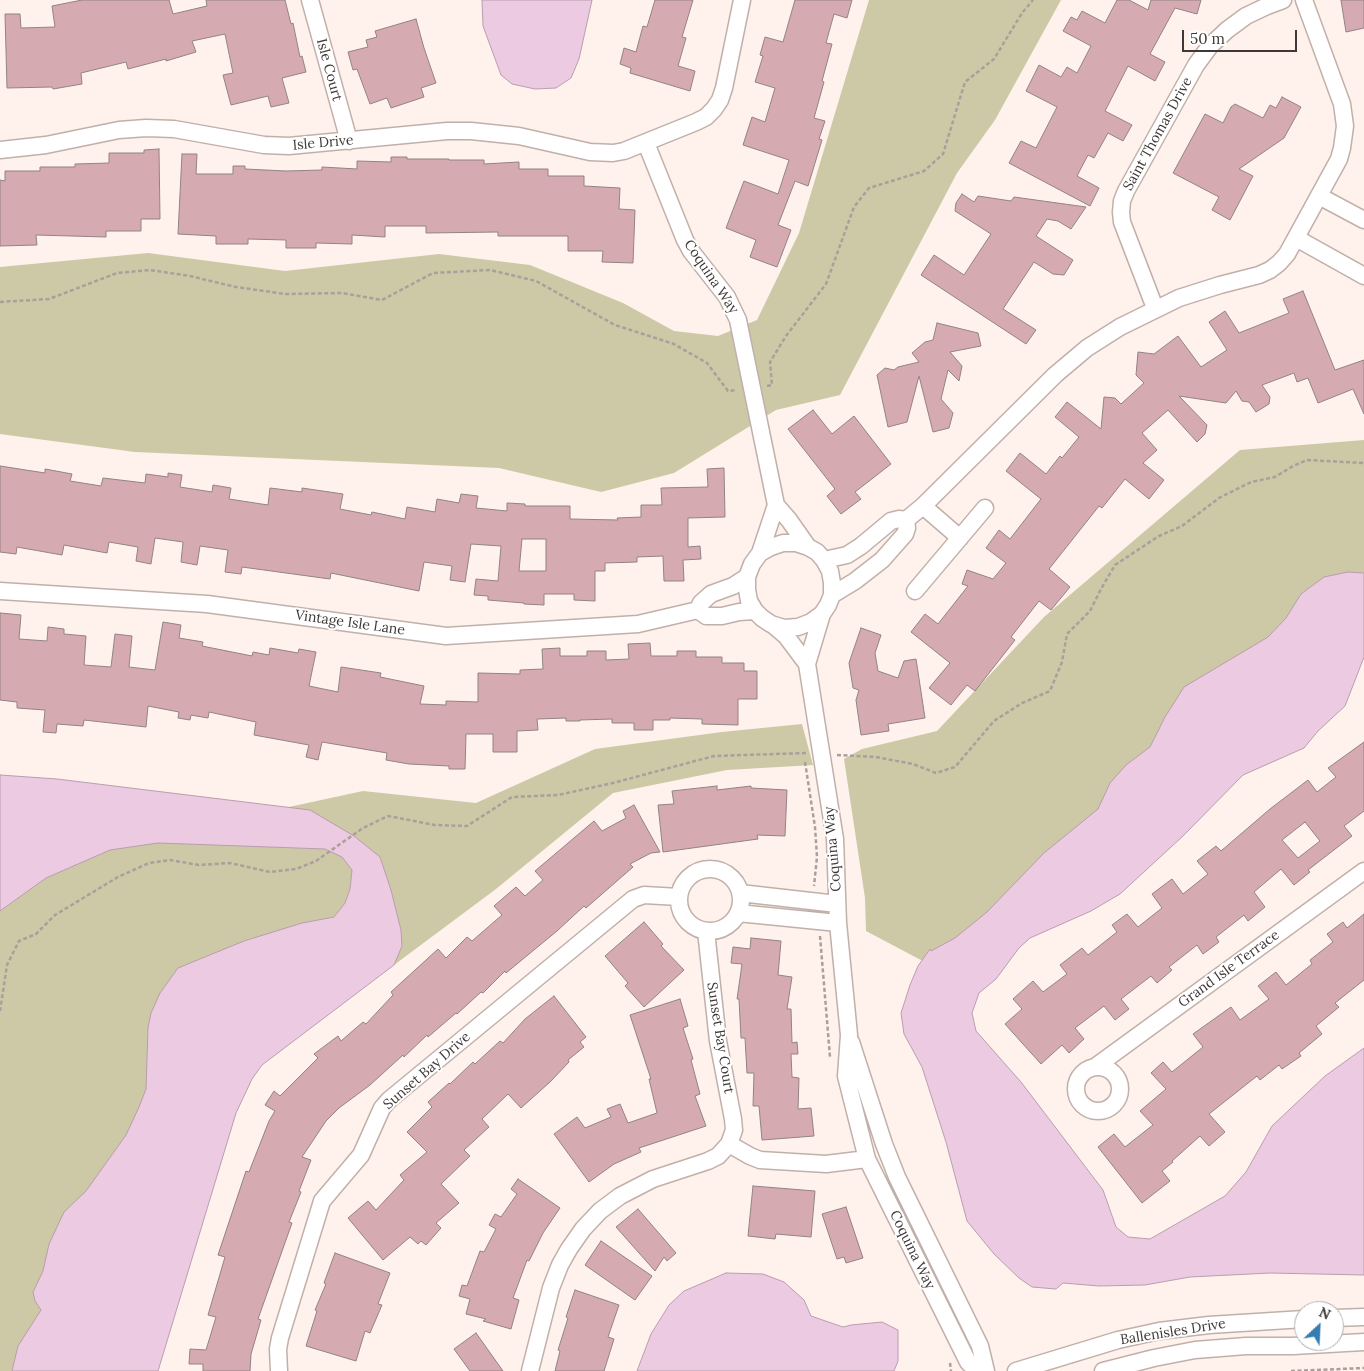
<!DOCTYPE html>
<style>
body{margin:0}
#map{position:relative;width:1364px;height:1371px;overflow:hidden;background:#fff1ec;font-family:Lora,serif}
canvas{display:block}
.north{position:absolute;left:1294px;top:1301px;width:50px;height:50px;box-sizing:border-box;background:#fff;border:1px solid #b2afaf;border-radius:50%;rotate:25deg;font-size:14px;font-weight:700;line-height:20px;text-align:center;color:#3f3836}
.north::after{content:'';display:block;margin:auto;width:18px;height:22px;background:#367db2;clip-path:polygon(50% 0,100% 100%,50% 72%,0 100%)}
.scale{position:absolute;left:1182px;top:30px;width:115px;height:22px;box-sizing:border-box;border:2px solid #3f3836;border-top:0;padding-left:6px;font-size:15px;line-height:18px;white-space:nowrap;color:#3f3836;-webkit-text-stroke:4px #fff;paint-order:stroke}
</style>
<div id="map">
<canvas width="1364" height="1371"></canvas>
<div class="north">N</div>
<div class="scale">50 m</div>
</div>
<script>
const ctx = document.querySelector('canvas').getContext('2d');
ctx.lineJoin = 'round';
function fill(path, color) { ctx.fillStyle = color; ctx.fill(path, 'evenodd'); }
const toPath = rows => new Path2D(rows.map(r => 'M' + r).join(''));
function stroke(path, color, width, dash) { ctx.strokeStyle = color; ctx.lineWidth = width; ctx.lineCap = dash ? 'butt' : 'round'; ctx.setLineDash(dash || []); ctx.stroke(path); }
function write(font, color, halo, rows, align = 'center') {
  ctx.font = font + ' Lora,serif'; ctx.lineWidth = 4; ctx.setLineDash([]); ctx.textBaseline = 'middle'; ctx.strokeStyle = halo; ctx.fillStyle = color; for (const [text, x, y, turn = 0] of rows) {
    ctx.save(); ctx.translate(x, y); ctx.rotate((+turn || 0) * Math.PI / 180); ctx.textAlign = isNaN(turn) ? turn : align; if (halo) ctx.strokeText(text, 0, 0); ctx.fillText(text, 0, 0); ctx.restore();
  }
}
const green = toPath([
 [869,0,1061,0,995,120,957,173,840,395,776,410,674,473,601,492,499,468,135,452,0,434,0,267,148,253,285,271,439,254,530,265,623,303,674,331,718,336,757,320,799,233],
 [1364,440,1364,628,934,967,866,931,865,898,844,759,862,749,937,731,1044,617,1240,450],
 [802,724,813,765,727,770,613,793,496,889,394,965,240,961,165,1063,29,1371,0,1371,0,895,76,846,187,829,363,791,476,803,595,749,722,732]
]);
const water = toPath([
 [482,0,592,0,579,59,571,78,556,88,535,89,512,84,501,75,483,26,482,0],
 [1348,572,1364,573,1364,657,1345,706,1318,731,1304,748,1243,775,1183,836,1120,894,1091,911,1030,938,1019,948,996,979,979,993,972,1013,976,1031,1021,1082,1103,1190,1116,1227,1128,1237,1150,1239,1225,1196,1246,1172,1272,1126,1325,1076,1364,1048,1364,1275,1270,1273,1190,1277,1145,1285,1099,1286,1063,1283,1056,1289,1032,1287,1019,1278,994,1254,967,1221,946,1142,922,1067,904,1034,901,1013,910,985,918,966,930,949,931,951,955,938,987,912,1044,853,1098,809,1110,783,1126,765,1150,747,1165,717,1184,687,1268,637,1286,618,1301,594,1324,577,1348,572],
 [0,775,57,779,310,810,354,836,380,857,391,890,401,930,402,946,394,965,262,1065,252,1079,236,1113,158,1371,12,1371,18,1346,41,1310,35,1301,33,1292,43,1271,49,1244,64,1212,86,1191,126,1135,139,1107,146,1089,148,1028,151,1013,160,993,178,968,244,941,302,923,334,917,345,903,350,889,352,870,342,857,325,849,158,843,110,850,46,878,0,911,0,775],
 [726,1273,763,1274,784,1282,804,1300,811,1316,843,1327,851,1325,882,1322,898,1330,898,1361,894,1371,637,1371,651,1334,669,1305,684,1291,726,1273]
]);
const building = toPath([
 [82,0,169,0,173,14,207,6,206,0,285,0,291,24,293,23,300,57,302,56,306,72,282,78,289,103,271,107,268,96,231,105,223,75,233,73,225,34,192,41,196,52,166,61,166,59,128,69,126,62,81,73,82,84,53,89,52,87,7,88,5,14,20,14,21,28,55,27,52,6,82,0],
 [655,0,693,0,682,37,686,38,678,66,695,71,690,91,630,73,631,68,620,64,624,48,636,52,643,26,647,27,655,0],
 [795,0,852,0,847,18,834,14,826,43,832,44,822,81,824,82,814,118,825,121,819,139,822,140,808,186,795,181,778,225,791,230,777,267,750,257,756,240,726,228,744,181,778,194,789,160,743,145,752,117,765,122,775,88,755,82,763,56,760,55,765,37,783,42,795,0],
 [1117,0,1129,0,1148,10,1151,0,1201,0,1197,14,1175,8,1150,54,1165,62,1155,81,1128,66,1105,111,1132,125,1123,141,1108,133,1094,158,1088,155,1077,176,1099,188,1090,206,1009,163,1021,141,1036,148,1057,107,1026,91,1039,65,1061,77,1067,67,1077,73,1091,46,1063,31,1071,17,1077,20,1082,11,1105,23,1117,0],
 [1341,0,1364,0,1364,28,1346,32,1341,0],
 [416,19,424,48,436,83,421,88,424,97,391,108,387,98,370,104,357,69,353,70,348,52,368,47,366,40,377,37,375,31,416,19],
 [1282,97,1301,107,1284,138,1239,169,1253,176,1230,220,1212,210,1219,197,1173,173,1205,114,1223,123,1231,107,1235,104,1263,118,1270,105,1276,108,1282,97],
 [159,149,160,219,141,219,141,231,106,231,106,237,36,235,37,245,0,246,0,180,5,181,5,171,40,171,40,167,75,167,75,164,109,163,109,153,144,153,144,150,159,149],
 [182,154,197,154,196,174,233,174,233,166,245,166,245,169,286,171,322,170,322,167,357,169,357,161,391,162,391,157,407,157,407,159,449,159,449,160,484,160,484,164,519,162,519,169,548,169,548,176,584,176,584,186,620,188,619,209,635,210,633,263,602,262,603,251,568,251,568,236,498,236,498,232,426,233,426,226,385,226,385,237,352,235,352,244,316,243,316,248,286,248,286,240,248,239,248,244,216,244,216,236,178,234,182,154],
 [962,194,974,202,978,196,1011,201,1014,197,1086,207,1071,229,1058,221,1047,219,1036,236,1073,260,1064,275,1053,274,1034,262,1003,309,1036,330,1026,344,921,275,934,255,964,275,991,234,955,211,956,203,962,194],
 [1303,291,1335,370,1364,360,1364,414,1353,389,1318,403,1308,378,1297,382,1294,373,1262,385,1270,397,1269,404,1256,412,1249,402,1242,401,1236,391,1226,403,1179,396,1207,425,1205,434,1197,442,1168,410,1142,433,1157,450,1143,463,1164,480,1149,499,1125,479,1102,508,1099,506,1049,569,1070,587,1051,610,1039,601,1011,637,1015,640,975,691,967,685,951,705,929,688,950,663,911,632,925,614,938,624,968,586,962,584,967,570,993,579,1006,563,986,548,999,530,1010,539,1041,499,1006,471,1020,453,1046,474,1060,456,1062,458,1079,437,1055,417,1067,402,1101,429,1104,397,1115,398,1121,404,1144,383,1136,375,1138,352,1154,354,1178,336,1201,367,1227,350,1209,322,1225,311,1239,333,1289,313,1283,299,1303,291],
 [937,323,978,333,981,346,950,352,962,366,959,381,948,370,941,399,953,413,949,428,933,432,919,376,907,422,888,427,877,375,885,368,894,370,898,367,919,362,912,353,925,342,933,340,937,323],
 [813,410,832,434,854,416,891,464,855,492,861,499,841,514,827,496,835,489,788,429,813,410],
 [0,466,45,473,45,469,72,474,70,481,101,486,103,478,145,483,146,474,168,477,168,473,182,475,180,487,212,492,213,485,231,488,229,499,268,505,270,488,302,492,302,488,343,494,340,509,371,515,372,512,405,519,407,507,435,512,437,499,459,503,461,494,478,496,476,508,507,511,507,503,525,504,525,506,570,506,570,519,618,520,617,518,641,517,641,505,662,505,661,488,708,487,707,469,724,468,725,517,688,518,688,547,700,546,701,559,683,560,684,581,664,581,663,556,637,557,637,562,605,563,605,571,595,571,595,601,574,600,574,594,544,594,544,605,524,604,524,603,488,600,488,596,474,595,476,579,498,581,501,546,471,544,465,582,450,580,452,566,424,562,419,591,331,573,330,579,242,567,241,574,225,572,228,550,200,546,197,565,181,562,183,542,155,538,151,564,136,561,138,547,109,542,107,553,64,545,62,555,17,547,16,554,0,552,0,466],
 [522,539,546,539,546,571,519,571,522,539],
 [0,613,21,615,19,639,47,641,48,627,64,629,64,634,86,636,84,665,111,667,115,634,132,636,129,667,155,670,163,622,181,625,179,638,203,642,202,646,252,656,253,652,269,655,270,648,298,653,299,649,316,652,309,686,338,692,341,667,381,673,380,677,424,686,420,704,446,705,446,701,478,702,478,673,520,674,520,670,543,669,542,649,560,648,560,656,587,656,587,651,606,651,606,660,629,659,628,644,650,643,651,656,677,656,677,651,696,651,696,657,722,657,722,663,744,663,744,671,757,671,757,699,738,699,738,725,702,724,702,719,670,718,670,720,653,720,653,730,634,730,634,723,612,723,612,719,580,720,580,721,566,721,566,718,537,719,538,730,517,731,517,752,493,752,493,734,466,734,465,769,449,769,449,766,409,764,386,760,387,753,322,742,318,760,306,757,309,745,254,735,256,722,209,712,208,718,191,715,190,720,178,718,179,712,148,706,146,727,84,720,83,726,57,724,56,733,43,732,45,710,17,708,17,702,0,700,0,613],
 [861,628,881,635,875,653,878,671,898,678,904,661,916,659,925,718,888,724,889,731,861,735,856,700,859,690,853,688,849,663,861,628],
 [1364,742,1364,811,1344,826,1352,836,1308,870,1310,872,1294,885,1281,869,1254,892,1265,907,1248,921,1244,915,1216,937,1219,942,1203,954,1197,945,1169,967,1172,970,1157,983,1151,976,1121,999,1129,1009,1115,1020,1104,1006,1075,1028,1084,1039,1069,1053,1062,1045,1041,1064,1005,1024,1022,1009,1013,999,1033,981,1043,992,1067,974,1060,965,1082,948,1088,955,1117,932,1112,925,1127,914,1138,927,1162,908,1152,894,1172,879,1183,894,1208,874,1197,861,1216,846,1221,851,1270,809,1308,780,1317,792,1336,777,1328,768,1364,742],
 [1305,822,1320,841,1298,858,1282,840,1305,822],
 [717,786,717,790,751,786,751,788,787,790,785,836,757,835,758,839,663,852,658,805,674,804,672,791,717,786],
 [634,805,660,852,651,853,630,864,633,867,586,908,584,906,557,931,506,973,505,971,483,993,481,992,457,1014,456,1013,428,1037,427,1035,404,1057,403,1055,370,1085,339,1108,326,1121,302,1157,311,1160,299,1191,301,1192,289,1222,292,1223,258,1319,261,1320,251,1354,250,1371,203,1371,203,1364,189,1364,190,1349,206,1350,216,1317,208,1315,225,1257,218,1255,246,1171,249,1172,269,1121,275,1111,265,1105,274,1091,280,1096,318,1058,314,1054,338,1036,341,1041,363,1022,366,1024,393,995,391,992,438,949,446,958,467,937,472,941,502,915,494,906,516,887,525,896,543,880,535,871,594,821,602,831,626,818,623,811,634,805],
 [1364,914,1364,980,1335,1003,1339,1007,1316,1026,1322,1034,1299,1053,1301,1056,1282,1069,1279,1065,1260,1080,1257,1076,1209,1114,1225,1132,1209,1146,1200,1136,1172,1161,1173,1162,1162,1171,1170,1181,1142,1203,1098,1147,1114,1134,1125,1147,1153,1125,1140,1111,1166,1089,1151,1073,1163,1062,1172,1072,1203,1047,1193,1034,1231,1007,1240,1020,1269,999,1258,986,1276,972,1286,985,1312,964,1310,960,1333,942,1327,934,1343,922,1347,928,1364,914],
 [644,922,663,944,661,946,684,970,644,1007,625,986,628,983,605,956,644,922],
 [751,938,781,941,778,975,792,977,787,1009,791,1009,792,1043,797,1042,798,1054,791,1054,792,1077,799,1078,798,1109,811,1108,814,1136,762,1140,759,1106,753,1106,754,1073,747,1073,745,1038,741,1038,739,999,737,999,742,964,731,963,733,947,750,949,751,938],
 [554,996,586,1037,580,1042,584,1047,568,1060,569,1062,550,1082,521,1108,508,1094,482,1119,489,1127,464,1150,470,1156,441,1184,459,1203,436,1223,441,1228,426,1245,421,1241,418,1244,410,1237,383,1260,348,1218,368,1201,376,1210,404,1180,400,1175,427,1152,407,1132,432,1107,428,1102,449,1083,450,1084,473,1062,475,1064,500,1041,503,1043,525,1019,554,996],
 [680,999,688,1026,683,1028,693,1059,691,1060,700,1094,695,1096,706,1126,639,1148,641,1152,614,1164,589,1182,554,1134,577,1117,585,1128,611,1117,607,1109,620,1104,628,1123,657,1113,649,1079,651,1079,630,1015,680,999],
 [518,1179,560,1208,543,1233,529,1261,527,1260,513,1298,519,1300,511,1329,483,1321,486,1319,466,1314,470,1299,459,1296,462,1285,467,1286,480,1251,484,1252,496,1229,489,1225,495,1214,501,1217,517,1194,511,1189,518,1179],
 [753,1186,815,1191,811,1237,776,1234,775,1239,748,1236,753,1186],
 [846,1207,863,1258,846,1263,844,1257,837,1259,822,1214,846,1207],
 [638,1209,676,1253,667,1261,664,1257,655,1271,616,1227,638,1209],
 [601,1241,652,1276,635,1300,585,1265,601,1241],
 [335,1253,390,1273,378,1304,382,1305,370,1333,365,1331,356,1361,306,1346,317,1311,315,1310,326,1284,324,1283,335,1253],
 [575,1290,619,1305,608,1337,614,1339,604,1371,555,1371,560,1351,558,1350,568,1318,566,1317,575,1290],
 [476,1333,503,1371,470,1371,454,1349,476,1333]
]);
const path = toPath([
 [0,302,49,299,117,273,150,270,190,276,236,287,285,294,342,293,382,300,433,273,490,270,536,281,615,325,674,344,707,363,728,391,736,390],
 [767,386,772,385,770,362,786,336,826,284,854,207,869,188,924,171,943,154,965,82,994,59,1022,13,1033,0],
 [837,755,876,757,913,764,936,773,955,767,994,721,1022,703,1050,691,1062,662,1067,634,1090,611,1101,589,1115,565,1159,536,1182,526,1219,498,1251,482,1275,477,1293,466,1307,460,1364,463],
 [805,762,815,827,817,857,814,886],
 [820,936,830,1057],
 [0,1011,7,965,19,941,36,934,55,915,118,877,149,863,170,860,199,865,230,863,270,872,296,869,316,861,363,828,388,816,435,825,467,826,512,797,558,795,613,783,714,756,806,753],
 [950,1363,951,1371],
 [1291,1371,1364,1368]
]);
const street = toPath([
 [310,0,349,141],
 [646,143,685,240,691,251,727,297,738,320,776,505],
 [0,150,46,145,119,130,146,128,174,129,264,145,289,146,447,131,471,131,519,136,590,152,613,153,624,151,696,122,706,117,714,109,720,100,724,88,742,0],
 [1319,196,1364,220],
 [1296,238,1364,276],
 [1155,308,1122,222,1121,212,1122,201,1126,191,1196,65,1210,46,1227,30,1246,16,1267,6,1283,0],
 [923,506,960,538],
 [906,520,923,506,1055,375,1087,348,1120,327,1179,298,1220,285,1259,275,1270,270,1279,263,1287,254,1339,159,1342,148,1345,126,1342,104,1304,0],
 [760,553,771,547,783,543,796,543,808,547,817,552,824,560,830,571,832,583,832,595,828,605,822,614,811,622,798,627,784,628,771,624,762,618,755,611,749,601,747,589,747,577,752,564,760,553,776,505,789,520,808,547],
 [824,560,847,555,861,546,891,521,899,519,906,520,907,528,905,534,882,560,855,581,832,595],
 [747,577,733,586,711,594,701,603,698,610,706,616,722,616,739,612,755,611],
 [0,591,207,604,446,636,638,624,698,610],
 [915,591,985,508],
 [773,625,786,636,807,664,822,614],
 [807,664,835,839,838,923,849,1035,846,1076,867,1159,968,1362,977,1371],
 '679 900a31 31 0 1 1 62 0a31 31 0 1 1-62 0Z',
 [740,893,837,904],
 [738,913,838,923],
 [851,1042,884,1144,897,1177,980,1346,986,1371],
 '1076 1089a22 22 0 1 1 44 0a22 22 0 1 1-44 0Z',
 [1095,1067,1364,871],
 [729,1144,750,1156,760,1160,826,1164,867,1159],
 [1334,1318,1364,1317],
 [279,1371,278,1349,280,1338,322,1201,361,1155,382,1108,389,1100,633,899,644,895,679,897],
 [530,1371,551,1288,560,1265,569,1249,583,1229,600,1211,620,1196,653,1179,708,1161,718,1156,729,1144,734,1130,733,1119,718,1041,706,931],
 [1016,1371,1118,1340,1159,1331,1209,1325,1304,1319],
 [1103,1371,1154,1358,1195,1350,1246,1346,1293,1346,1364,1342]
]);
const streetNames = [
 ["Isle Court",329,70,75],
 ["Saint Thomas Drive",1158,134,-61],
 ["Isle Drive",323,143,-5],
 ["Coquina Way",711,277,56],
 ["Vintage Isle Lane",350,623,8],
 ["Coquina Way",833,849,-95],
 ["Grand Isle Terrace",1229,969,-36],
 ["Sunset Bay Court",720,1038,81],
 ["Sunset Bay Drive",427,1071,-41],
 ["Coquina Way",912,1250,64],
 ["Ballenisles Drive",1173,1332,-9]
];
fill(green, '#cdc9a6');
fill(water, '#eccae1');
stroke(water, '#b89eae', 1);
fill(building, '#d5abb1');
stroke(building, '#938284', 1);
stroke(street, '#c1b0aa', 19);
stroke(path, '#aa9f9b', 2.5, [4, 2.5]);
stroke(street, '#fff', 16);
write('14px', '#3f3836', '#fff', streetNames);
</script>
